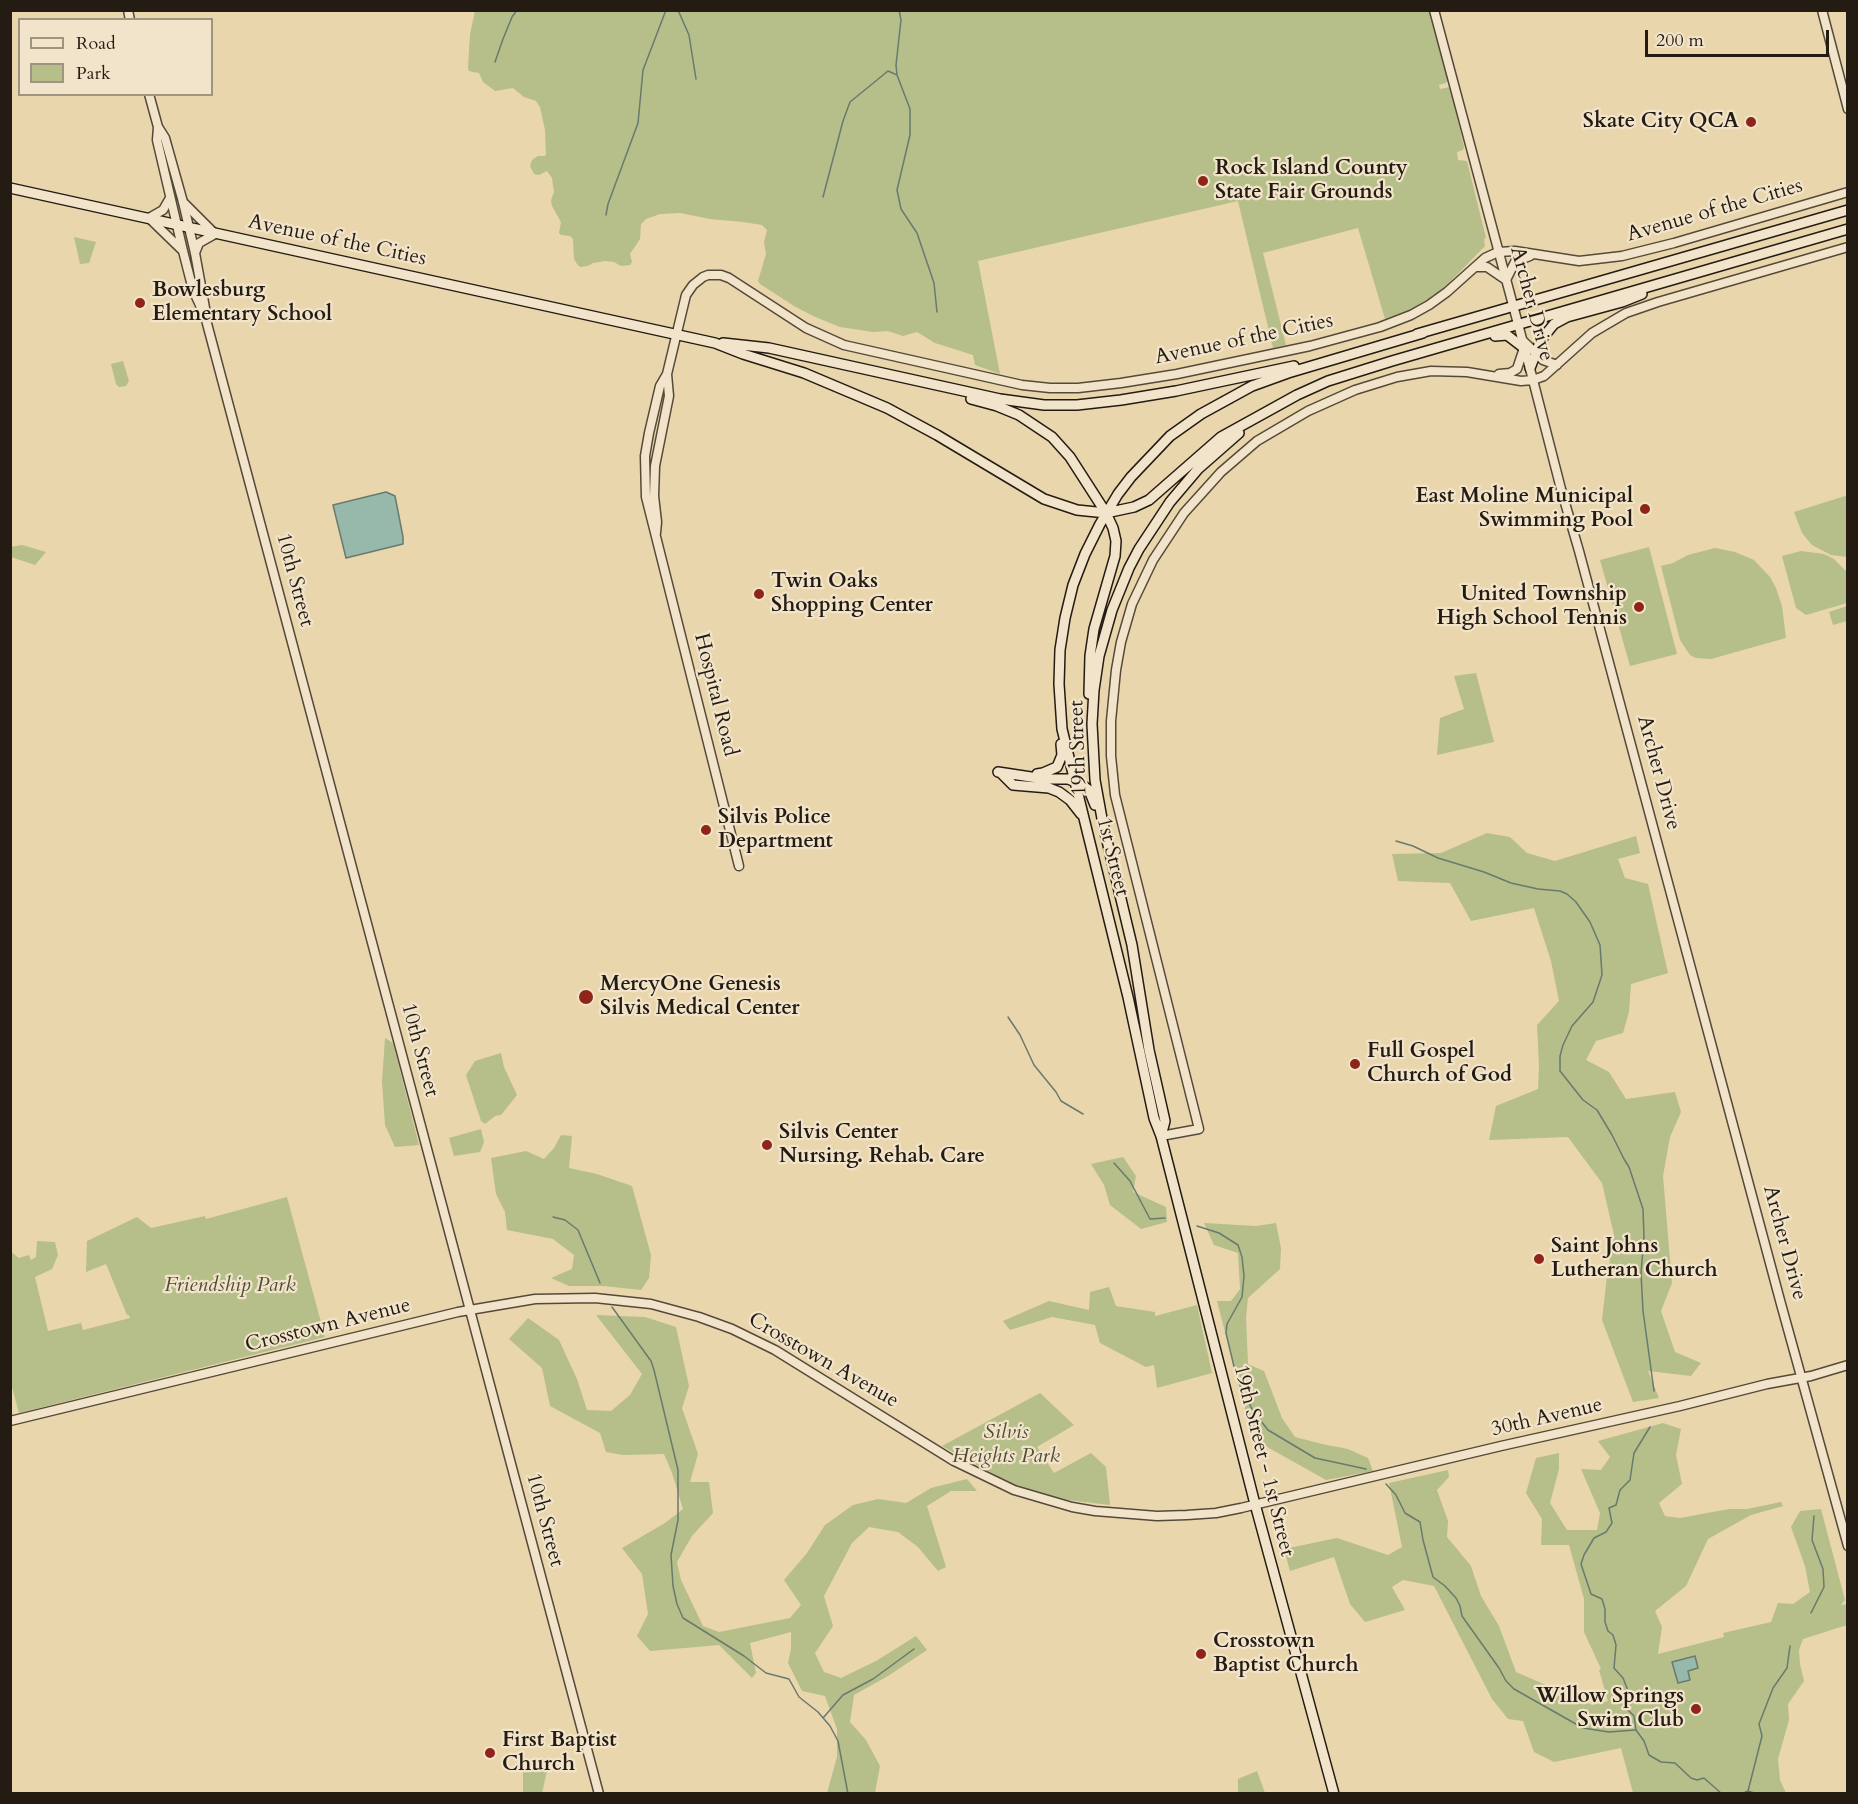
<!DOCTYPE html>
<style>
body{margin:0}
#map{position:relative;width:1858px;height:1804px;overflow:hidden;background:#e9d6ad;font-family:Cardo,serif}
canvas{display:block}
.frame{position:absolute;inset:0;border:12px solid #241b12;pointer-events:none}
.legend{position:absolute;left:18px;top:18px;width:195px;height:78px;box-sizing:border-box;background:#f1e4ca;border:2px solid #9f9480;margin:0;padding:8px 10px;list-style:none;font-size:18px;color:#241b12}
.legend li{display:flex;align-items:center;gap:12px;height:30px}
.legend b{width:30px;border:2px solid #9f9480}
.scale{position:absolute;left:1645px;top:30px;width:184px;height:27px;box-sizing:border-box;border:3px solid #241b12;border-top:0;padding-left:8px;font-size:18px;line-height:21px;white-space:nowrap;color:#241b12;-webkit-text-stroke:4px #f1e4ca;paint-order:stroke}
</style>
<div id="map">
<canvas width="1858" height="1804"></canvas>
<div class="frame"></div>
<ul class="legend">
<li><b style="height:8px;background:#f1e4ca"></b>Road</li>
<li><b style="height:16px;background:#b6be8a"></b>Park</li>
</ul>
<div class="scale">200 m</div>
</div>
<script>
const ctx = document.querySelector('canvas').getContext('2d');
ctx.lineJoin = 'round';
function fill(path, color) { ctx.fillStyle = color; ctx.fill(path, 'evenodd'); }
const toPath = rows => new Path2D(rows.map(r => 'M' + r).join(''));
function stroke(path, color, width, dash) { ctx.strokeStyle = color; ctx.lineWidth = width; ctx.lineCap = dash ? 'butt' : 'round'; ctx.setLineDash(dash || []); ctx.stroke(path); }
function write(font, color, halo, rows, align = 'center') {
  ctx.font = font + ' Cardo,serif'; ctx.lineWidth = 4.5; ctx.setLineDash([]); ctx.textBaseline = 'middle'; ctx.strokeStyle = halo; ctx.fillStyle = color; for (const [text, x, y, turn = 0] of rows) {
    ctx.save(); ctx.translate(x, y); ctx.rotate((+turn || 0) * Math.PI / 180); ctx.textAlign = isNaN(turn) ? turn : align; if (halo) ctx.strokeText(text, 0, 0); ctx.fillText(text, 0, 0); ctx.restore();
  }
}
const green = toPath([
 [475,11,1429,11,1448,80,1446,83,1439,85,1440,89,1450,87,1464,147,1463,150,1457,152,1458,160,1467,161,1486,238,1484,239,1485,246,1441,291,1412,309,1385,319,1358,228,1263,253,1286,345,1273,348,1238,201,978,261,1000,374,975,365,973,355,935,343,917,332,903,336,888,331,873,332,840,327,813,316,794,306,760,284,758,281,766,254,764,242,767,230,762,225,743,222,710,219,680,213,660,214,646,219,641,224,640,239,630,254,632,262,630,265,621,266,614,262,605,261,593,263,588,266,580,267,577,264,574,259,573,239,570,236,561,235,559,233,561,222,552,206,551,200,554,192,552,178,547,171,539,175,534,174,530,166,532,160,538,156,545,156,546,154,545,130,540,107,536,101,524,97,513,88,495,91,483,82,479,73,469,71,468,68,470,34],
 [74,237,96,242,89,263,80,264],
 [123,361,129,381,126,386,119,387,116,384,111,364],
 [1845,496,1848,498,1847,557,1831,555,1812,545,1802,533,1794,512],
 [22,545,46,552,35,565,11,557,11,547],
 [1649,547,1677,654,1630,666,1600,560],
 [1715,548,1735,552,1754,560,1770,577,1776,588,1782,606,1786,638,1711,659,1696,658,1690,655,1680,640,1661,566,1673,563,1688,555],
 [1801,551,1824,554,1834,559,1847,572,1847,603,1806,615,1796,608,1782,556],
 [1847,606,1847,621,1833,625,1829,612],
 [1476,673,1494,742,1437,755,1440,718,1464,709,1454,676],
 [1487,833,1510,837,1527,853,1555,861,1636,836,1640,853,1618,859,1625,878,1648,884,1668,973,1631,984,1629,1012,1623,1033,1596,1041,1586,1060,1609,1072,1626,1099,1675,1092,1681,1112,1670,1137,1663,1176,1672,1283,1661,1311,1675,1352,1701,1363,1691,1376,1648,1371,1659,1398,1633,1402,1602,1320,1607,1276,1614,1235,1602,1183,1568,1137,1489,1140,1496,1106,1538,1089,1539,1066,1537,1025,1559,1001,1551,961,1534,908,1471,921,1450,883,1398,881,1392,854,1441,853],
 [385,1038,393,1043,419,1145,395,1147,385,1125,382,1082],
 [501,1053,504,1067,517,1095,501,1115,495,1116,485,1124,481,1121,466,1075,475,1061],
 [481,1129,484,1142,480,1152,454,1156,449,1138],
 [561,1135,572,1136,569,1168,597,1174,632,1186,651,1255,649,1278,641,1290,604,1286,569,1286,551,1278,572,1269,574,1255,553,1239,507,1230,505,1212,496,1194,491,1158,526,1151,544,1159,554,1148],
 [1123,1157,1136,1176,1133,1192,1166,1207,1167,1222,1141,1229,1110,1205,1104,1185,1091,1164],
 [287,1197,325,1337,19,1413,10,1380,11,1252,19,1258,29,1255,31,1260,36,1257,37,1241,55,1242,58,1255,52,1269,35,1277,48,1331,81,1323,83,1330,130,1318,129,1315,127,1315,106,1264,86,1272,87,1241,137,1217,151,1228,205,1216,206,1219],
 [1204,1223,1256,1226,1276,1223,1281,1248,1280,1269,1248,1298,1246,1318,1248,1364,1264,1371,1282,1418,1295,1437,1322,1444,1348,1449,1368,1458,1373,1471,1326,1480,1262,1444,1247,1417,1217,1301,1231,1301,1240,1289,1238,1253,1214,1245],
 [1109,1287,1116,1306,1155,1312,1155,1316,1197,1305,1212,1373,1157,1388,1154,1365,1146,1367,1100,1343,1095,1325,1052,1317,1010,1330,1003,1321,1049,1301,1089,1310,1090,1292],
 [596,1315,645,1317,676,1327,689,1386,682,1408,698,1454,690,1482,709,1482,713,1513,692,1536,677,1562,681,1580,703,1626,719,1632,790,1618,801,1605,784,1580,807,1553,825,1525,853,1505,878,1499,906,1503,931,1488,967,1479,977,1491,951,1491,927,1506,946,1567,938,1571,918,1547,898,1532,869,1527,852,1543,824,1596,833,1626,815,1653,824,1672,841,1678,876,1661,916,1636,927,1650,888,1676,854,1695,850,1722,866,1740,880,1766,875,1793,827,1793,837,1757,837,1729,825,1696,802,1691,788,1663,791,1649,791,1632,750,1643,756,1673,752,1678,719,1645,650,1651,637,1636,648,1614,642,1574,622,1548,665,1523,683,1509,672,1473,664,1454,623,1455,606,1452,600,1433,550,1406,542,1368,509,1339,528,1318,559,1340,577,1379,587,1410,611,1411,630,1395,642,1374],
 [1040,1393,1074,1425,1037,1447,1054,1473,1091,1453,1106,1467,1110,1505,1033,1496,942,1446],
 [1663,1423,1681,1429,1676,1455,1682,1484,1659,1503,1665,1516,1680,1518,1729,1509,1747,1509,1781,1502,1783,1506,1751,1515,1708,1539,1686,1586,1655,1611,1662,1627,1658,1654,1724,1637,1723,1633,1771,1622,1778,1603,1793,1604,1810,1592,1805,1566,1791,1527,1800,1511,1821,1509,1845,1600,1841,1605,1847,1604,1847,1625,1803,1639,1799,1650,1800,1664,1804,1681,1788,1704,1789,1720,1778,1759,1780,1780,1786,1793,1633,1793,1621,1748,1554,1762,1534,1752,1523,1721,1508,1719,1492,1699,1434,1586,1403,1580,1392,1587,1405,1610,1365,1622,1350,1604,1334,1557,1290,1571,1284,1549,1337,1538,1388,1555,1402,1547,1389,1483,1448,1470,1449,1477,1437,1490,1448,1521,1447,1537,1471,1566,1481,1596,1499,1626,1516,1672,1592,1705,1608,1701,1599,1670,1601,1669,1584,1632,1584,1599,1569,1545,1541,1545,1542,1519,1526,1493,1536,1458,1559,1453,1559,1469,1550,1503,1567,1530,1597,1530,1600,1513,1581,1469,1601,1470,1610,1457,1598,1441],
 [548,1767,542,1793,523,1793,523,1771],
 [1257,1771,1265,1793,1238,1793,1238,1779]
]);
const water = toPath([
 [386,492,395,496,403,537,403,544,346,558,333,505,386,492],
 [1695,1656,1698,1668,1688,1671,1690,1680,1678,1683,1672,1662,1695,1656]
]);
const stream = toPath([
 [678,10,689,35,696,79],
 [899,10,901,20,896,65,897,75,910,109,910,135,897,190,901,209,917,233,934,283,937,312],
 [495,62,503,39,512,17,517,10],
 [823,197,843,121,850,102,888,71,897,75],
 [606,215,608,204,638,123,643,70,666,10],
 [1396,841,1413,846,1438,858,1484,872,1511,883,1538,889,1560,891,1567,894,1576,902,1590,922,1600,945,1602,975,1593,1002,1572,1026,1563,1045,1560,1056,1560,1071,1583,1100,1597,1110,1612,1135,1624,1159,1629,1167,1643,1209,1644,1237,1641,1273,1643,1311,1654,1391],
 [1008,1017,1020,1035,1034,1065,1056,1092,1061,1101,1083,1114],
 [1114,1163,1130,1181,1150,1219,1165,1218],
 [553,1217,565,1220,578,1230,600,1283],
 [1197,1226,1219,1233,1238,1245,1242,1257,1244,1276,1242,1297,1227,1324,1226,1333,1237,1379,1253,1411,1268,1430,1315,1458,1366,1469],
 [612,1307,651,1361,654,1370,678,1470,678,1520,671,1555,673,1586,677,1604,683,1618,744,1656,766,1673,789,1679,799,1697,818,1712,830,1726,838,1741,848,1794],
 [1650,1427,1634,1453,1630,1480,1620,1490,1616,1505,1609,1508,1612,1523,1606,1532,1594,1538,1584,1555,1581,1564,1591,1594,1602,1599,1605,1609,1605,1622,1608,1631,1613,1635,1616,1645,1614,1668,1623,1678,1627,1688,1627,1696,1623,1705,1634,1716,1636,1730,1644,1741,1649,1755,1661,1762,1675,1763,1691,1778,1697,1780,1704,1778,1722,1794],
 [1386,1484,1396,1495,1405,1513,1420,1522,1423,1540,1433,1577,1445,1586,1456,1598,1460,1606,1462,1616,1499,1668,1506,1681,1514,1689,1583,1728,1609,1732,1635,1730],
 [1811,1613,1824,1587,1823,1569,1812,1540,1814,1516],
 [823,1718,843,1695,873,1679,914,1649],
 [1748,1791,1762,1736,1759,1724,1773,1688,1787,1668,1790,1646],
 [1741,1794,1748,1791,1757,1794]
]);
const tertiary = toPath([
 [128,10,130,20],
 [1434,10,1533,380,1561,489,1579,551,1781,1304,1848,1546],
 [1822,10,1848,109],
 [149,94,158,127,165,138,183,202,195,253,205,308],
 [158,127,157,140,183,251,193,290,205,316,599,1794],
 [170,198,163,210,149,218,183,251],
 [183,202,215,234,199,243,195,253],
 [1475,267,1487,267,1506,280,1515,262,1530,256],
 [1522,340,1543,360,1557,365],
 [667,374,660,386,649,433,645,456,646,497,739,866],
 [1499,374,1510,373,1517,369,1524,348],
 [656,533,657,522,654,496,655,466,669,396,667,374,686,295,693,285,703,277,708,275,721,275,729,278,806,328,844,345,1022,385,1050,388,1078,388,1121,383,1177,374,1310,346,1380,327,1411,315,1429,305,1447,292,1485,258,1498,252,1515,251,1579,261,1622,256,1674,243,1848,192],
 [1161,1136,1199,1129,1115,795,1111,756,1111,721,1116,670,1121,642,1132,604,1153,560,1184,513,1221,472,1257,441,1308,411,1355,390,1397,377,1431,371,1467,372,1521,381,1533,380,1544,376,1592,333,1626,313,1658,302,1848,247],
 [10,1421,458,1312,535,1299,595,1298,651,1304,699,1317,732,1329,775,1350,954,1461,1014,1490,1072,1507,1095,1511,1157,1516,1187,1515,1216,1513,1241,1508,1501,1446,1680,1406,1767,1384,1811,1376,1848,1365]
]);
const secondary = toPath([
 [10,188,715,343,743,354,804,373,887,408,937,435,1044,499,1077,510,1106,513,1134,507,1149,500,1221,437,1297,395,1328,381,1392,361,1848,229],
 [1417,334,1848,210],
 [1495,336,1507,335,1524,348],
 [723,343,769,348,1000,399,1044,405,1077,405,1121,400,1176,391,1294,366],
 [1530,368,1541,340,1554,324,1567,317,1622,302,1642,294],
 [971,399,997,406,1019,415,1052,437,1070,457,1106,513,1113,528,1116,541,1115,556,1094,629,1090,656,1089,694],
 [998,772,1044,779,1068,779,1081,784,1089,790,1095,805],
 [1002,774,1013,785,1049,788,1059,792,1070,800,1081,814],
 [1037,774,1043,773,1057,767,1062,755,1061,744],
 [1161,1136,1165,1121,1149,1050,1132,945,1103,824,1095,780,1092,724,1094,690,1099,656,1112,610,1129,568,1139,549,1170,502,1198,469,1239,433],
 [1334,1794,1255,1504,1161,1136,1154,1118,1128,997,1062,729,1059,684,1060,650,1065,618,1073,585,1085,554,1100,524,1118,494,1131,477,1170,436,1201,414,1252,386,1288,373,1423,333]
]);
const markers = [
 [1751,122,6,"#8f2418"],
 [1203,181,6,"#8f2418"],
 [140,303,6,"#8f2418"],
 [1645,509,6,"#8f2418"],
 [759,594,6,"#8f2418"],
 [1639,607,6,"#8f2418"],
 [706,830,6,"#8f2418"],
 [586,997,8,"#8f2418"],
 [1355,1064,6,"#8f2418"],
 [767,1145,6,"#8f2418"],
 [1539,1259,6,"#8f2418"],
 [1201,1654,6,"#8f2418"],
 [1696,1709,6,"#8f2418"],
 [490,1753,6,"#8f2418"]
];
const poiNames = [
 ["Skate City QCA",1739,122,"right"],
 ["Rock Island County",1215,169],
 ["State Fair Grounds",1215,193],
 ["Bowlesburg",152,291],
 ["Elementary School",152,315],
 ["East Moline Municipal",1633,497,"right"],
 ["Swimming Pool",1633,521,"right"],
 ["Twin Oaks",771,582],
 ["Shopping Center",771,606],
 ["United Township",1627,595,"right"],
 ["High School Tennis",1627,619,"right"],
 ["Silvis Police",718,818],
 ["Department",718,842],
 ["MercyOne Genesis",600,985],
 ["Silvis Medical Center",600,1009],
 ["Full Gospel",1367,1052],
 ["Church of God",1367,1076],
 ["Silvis Center",779,1133],
 ["Nursing. Rehab. Care",779,1157],
 ["Saint Johns",1551,1247],
 ["Lutheran Church",1551,1271],
 ["Crosstown",1213,1642],
 ["Baptist Church",1213,1666],
 ["Willow Springs",1684,1697,"right"],
 ["Swim Club",1684,1721,"right"],
 ["First Baptist",502,1741],
 ["Church",502,1765]
];
const streetNames = [
 ["Avenue of the Cities",1715,211,-16],
 ["Avenue of the Cities",337,241,12],
 ["Archer Drive",1531,304,75],
 ["Avenue of the Cities",1244,340,-12],
 ["10th Street",294,580,75],
 ["Hospital Road",715,695,76],
 ["19th Street",1079,748,-92],
 ["Archer Drive",1658,773,75],
 ["1st Street",1112,857,76],
 ["10th Street",419,1050,75],
 ["Archer Drive",1784,1243,75],
 ["Crosstown Avenue",328,1326,-14],
 ["Crosstown Avenue",823,1361,30],
 ["30th Avenue",1547,1418,-13],
 ["19th Street - 1st Street",1263,1461,76],
 ["10th Street",544,1520,75]
];
const parkNames = [
 ["Friendship Park",230,1286],
 ["Silvis",1006,1433],
 ["Heights Park",1006,1457]
];
fill(green, '#b6be8a');
fill(water, '#97b9ab');
stroke(water, '#697a6e', 1.5);
stroke(stream, '#697a6e', 1.5);
stroke(tertiary, '#554a39', 11);
stroke(secondary, '#241b12', 12);
stroke(tertiary, '#f1e4ca', 8);
stroke(secondary, '#f1e4ca', 9);
for (const [x, y, r, color] of markers) { const dot = new Path2D(); dot.arc(x, y, r, 0, 2 * Math.PI); ctx.fillStyle = color; ctx.fill(dot); stroke(dot, '#f1e4ca', 2); }
write('bold 21px', '#241b12', '#f1e4ca', poiNames, 'left');
write('21px', '#241b12', '#f1e4ca', streetNames);
write('italic 21px', '#504c36', '#f1e4ca', parkNames);
</script>
